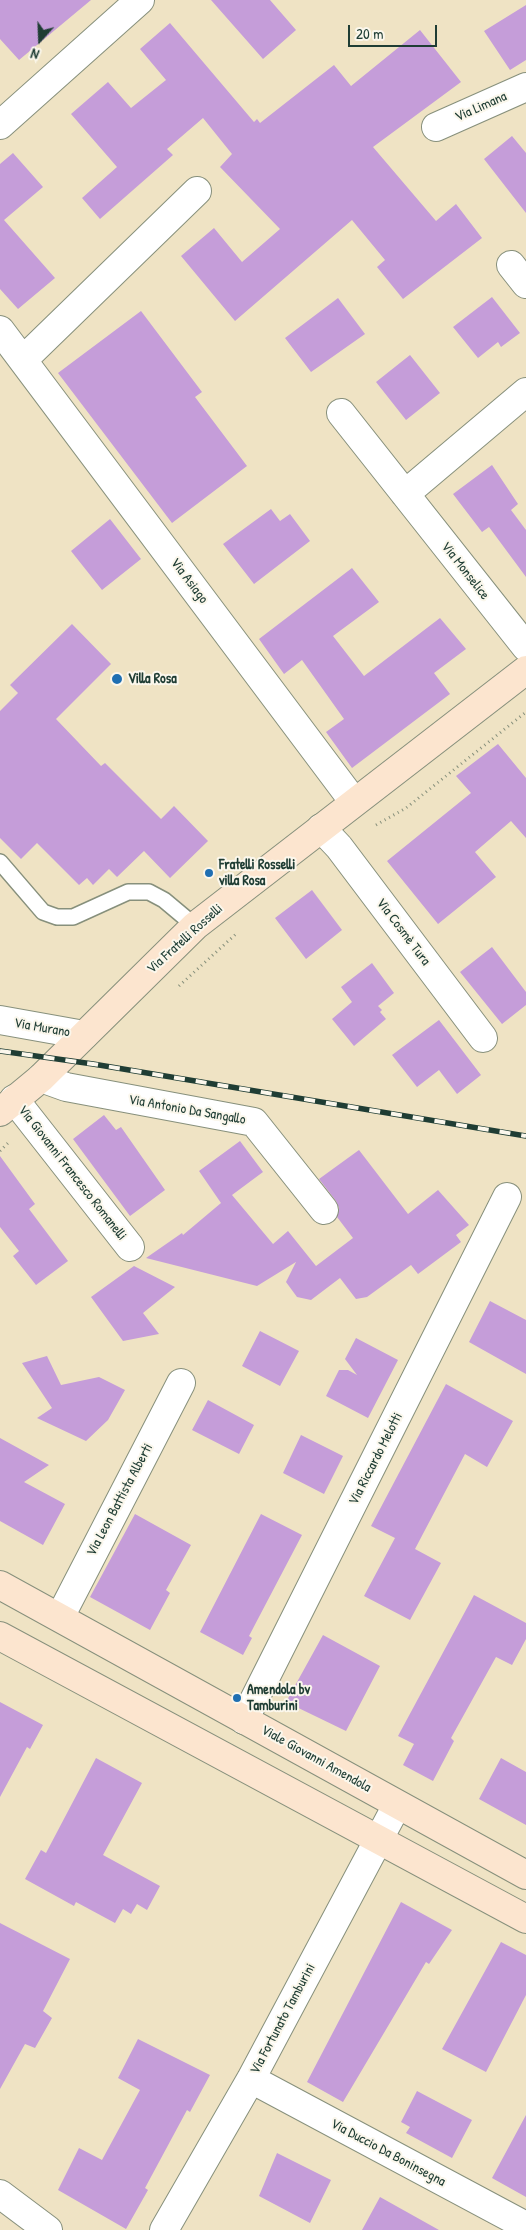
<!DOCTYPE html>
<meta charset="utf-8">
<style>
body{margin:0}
#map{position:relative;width:526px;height:2230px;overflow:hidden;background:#efe3c4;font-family:"Patrick Hand",sans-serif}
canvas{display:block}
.north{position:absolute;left:15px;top:15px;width:50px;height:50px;-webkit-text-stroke:4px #fbf7ec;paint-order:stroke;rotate:200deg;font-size:14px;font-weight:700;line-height:20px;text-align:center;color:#1f3d34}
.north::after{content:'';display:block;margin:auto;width:18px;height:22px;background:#1f3d34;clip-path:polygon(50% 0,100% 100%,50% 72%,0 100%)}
.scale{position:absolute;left:348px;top:25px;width:89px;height:22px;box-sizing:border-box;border:2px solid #1f3d34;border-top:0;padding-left:6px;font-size:15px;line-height:18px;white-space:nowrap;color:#1f3d34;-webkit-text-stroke:4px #fbf7ec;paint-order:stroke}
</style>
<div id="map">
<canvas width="526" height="2230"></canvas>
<div class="north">N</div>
<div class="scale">20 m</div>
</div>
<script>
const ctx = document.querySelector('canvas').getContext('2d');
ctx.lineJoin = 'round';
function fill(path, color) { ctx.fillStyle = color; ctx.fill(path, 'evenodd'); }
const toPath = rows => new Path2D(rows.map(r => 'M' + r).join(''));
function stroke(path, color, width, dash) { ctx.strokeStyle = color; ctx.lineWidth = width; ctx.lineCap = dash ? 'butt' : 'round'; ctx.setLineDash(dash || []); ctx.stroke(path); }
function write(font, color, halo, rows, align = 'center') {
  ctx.font = font + ' "Patrick Hand",sans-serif'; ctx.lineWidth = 4; ctx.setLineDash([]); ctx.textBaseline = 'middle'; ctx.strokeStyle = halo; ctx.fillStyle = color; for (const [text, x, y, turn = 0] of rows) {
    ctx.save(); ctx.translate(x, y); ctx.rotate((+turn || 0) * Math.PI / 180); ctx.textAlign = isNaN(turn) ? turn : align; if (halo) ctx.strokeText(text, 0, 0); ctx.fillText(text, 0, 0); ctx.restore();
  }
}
const building = toPath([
 [0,0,91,0,19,60,0,39],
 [211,0,270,0,296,30,263,59],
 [526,5,526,60,510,70,484,31],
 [170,23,254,122,257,119,260,123,334,65,351,86,420,30,461,82,373,147,436,221,456,204,482,238,403,299,377,267,385,260,352,220,235,321,181,256,214,228,242,262,280,229,220,167,232,154,203,118,167,149,173,155,100,219,82,198,117,167,71,114,108,82,131,108,166,80,140,49],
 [512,136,526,153,526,213,484,159],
 [13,153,43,187,4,220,55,278,18,309,0,289,0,164],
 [492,297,520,333,501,347,498,342,478,358,453,327],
 [338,298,365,334,311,372,285,338],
 [141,311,202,392,195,397,247,466,172,523,58,373],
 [410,355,440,393,406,420,376,382],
 [492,465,518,504,511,510,526,530,526,577,489,527,482,532,453,494],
 [271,509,280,521,290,514,310,541,254,584,223,544],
 [110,519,141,559,102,590,71,551],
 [352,568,379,602,333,636,364,676,440,618,466,649,434,673,450,694,352,768,326,732,344,719,302,660,284,674,259,639],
 [72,624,111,664,56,719,101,766,105,763,161,819,174,806,208,841,170,878,144,851,117,877,109,869,93,885,87,878,79,885,37,843,21,859,0,838,0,711,18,693,10,685],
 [498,744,526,778,526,838,511,821,475,852,496,877,438,924,387,861,471,793,456,776],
 [312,890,342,930,306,959,275,918],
 [492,947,526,992,526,1005,502,1024,460,972],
 [372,963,394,993,378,1006,382,1010,380,1012,386,1019,354,1046,332,1019,352,1002,341,987],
 [439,1020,481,1075,457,1094,439,1070,417,1087,392,1055],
 [104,1115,116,1130,121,1127,165,1190,130,1216,73,1139],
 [240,1141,263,1172,232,1195,273,1244,288,1231,316,1266,353,1238,337,1217,339,1208,336,1201,319,1179,359,1150,408,1214,438,1190,469,1225,456,1235,461,1242,418,1274,411,1265,367,1297,356,1299,340,1278,311,1300,297,1297,286,1282,296,1262,257,1286,146,1258,182,1233,183,1235,221,1203,199,1171],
 [0,1156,35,1204,29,1209,68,1261,36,1285,13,1256,19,1251,0,1227],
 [134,1266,175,1287,143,1313,159,1334,123,1341,91,1297],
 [490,1301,526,1320,526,1374,469,1342],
 [260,1331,299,1351,280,1386,242,1366],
 [356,1338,398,1360,368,1418,326,1396,339,1370,348,1370,357,1375,345,1359],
 [47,1356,61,1385,99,1377,125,1390,108,1420,86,1441,37,1418,52,1408,22,1363],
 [446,1384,513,1421,487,1467,465,1454,415,1549,441,1563,410,1620,364,1596,395,1538,371,1526],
 [208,1400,254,1425,239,1454,192,1430],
 [301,1435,343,1456,324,1494,283,1473],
 [0,1438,49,1465,24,1482,65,1504,43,1545,0,1521],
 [135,1514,191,1545,166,1590,170,1593,150,1630,90,1597],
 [261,1514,302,1535,249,1636,252,1638,243,1655,200,1632],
 [474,1595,526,1623,526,1639,512,1665,496,1657,451,1738,454,1741,433,1781,403,1765,414,1744,398,1736],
 [323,1635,380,1666,346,1731,286,1702],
 [0,1702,43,1725,30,1749,27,1747,0,1797],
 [96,1758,142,1783,103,1855,160,1886,147,1910,137,1904,131,1914,123,1909,115,1923,76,1902,74,1906,25,1879,41,1850,46,1853],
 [501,1758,526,1772,526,1825,479,1799],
 [401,1902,452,1930,429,1964,426,1962,343,2102,307,2082],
 [0,1923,70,1959,43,2011,52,2018,35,2048,25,2044,0,2089],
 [501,1942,526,1955,526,1995,486,2072,442,2049],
 [138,2039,210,2075,190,2112,187,2110,145,2188,148,2190,126,2229,58,2190,79,2148,102,2160,140,2090,118,2078],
 [417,2091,472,2120,452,2158,406,2133,410,2127,401,2122],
 [526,2115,526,2197,492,2178],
 [277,2153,331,2180,310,2223,259,2196],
 [380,2197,439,2230,362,2230]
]);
const path = toPath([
 [376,825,406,808,526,712],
 [179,986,237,933],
 [0,1151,10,1141]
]);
const lane = toPath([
 [0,862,43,912,57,917,73,917,128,892,149,892,164,900,195,926]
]);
const street = toPath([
 [0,125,140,0],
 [436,127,526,87],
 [511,265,526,284],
 [0,330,354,802],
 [24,359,197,191],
 [341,413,526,647],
 [405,494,526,392],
 [321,828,339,847,483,1038],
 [0,1020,84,1035],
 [41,1078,66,1087,254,1122,324,1210],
 [14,1099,130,1247],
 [60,1617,181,1383],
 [244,1720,507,1197],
 [251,2079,526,2226],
 [0,2194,48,2230],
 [164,2230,251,2079,397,1805]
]);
const secondary = toPath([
 [0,1112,41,1078,195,926,526,670],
 [0,1585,526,1875],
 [0,1636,526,1919]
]);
const rail = toPath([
 [0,1051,93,1064,526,1136]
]);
const markers = [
 [117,679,6,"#1f6fb2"],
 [209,873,5,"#1f6fb2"],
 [237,1698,5,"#1f6fb2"]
];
const streetNames = [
 ["Via Limana",481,107,-24],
 ["Via Monselice",465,571,52],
 ["Via Asiago",189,581,53],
 ["Via Cosmè Tura",403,932,53],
 ["Via Fratelli Rosselli",185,939,-42],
 ["Via Murano",42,1028,10],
 ["Via Antonio Da Sangallo",187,1110,10],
 ["Via Giovanni Francesco Romanelli",72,1173,52],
 ["Via Riccardo Melotti",376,1459,-63],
 ["Via Leon Battista Alberti",120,1500,-62],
 ["Viale Giovanni Amendola",316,1759,29],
 ["Via Fortunato Tamburini",283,2019,-62],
 ["Via Duccio Da Boninsegna",388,2153,28]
];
const poiNames = [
 ["Villa Rosa",128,679],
 ["Fratelli Rosselli",219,865],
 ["villa Rosa",219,881],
 ["Amendola bv",247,1690],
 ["Tamburini",247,1706]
];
fill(building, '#c59dd9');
stroke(lane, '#87907c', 18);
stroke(street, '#87907c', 30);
stroke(secondary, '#87907c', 30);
stroke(path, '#87907c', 3, [1, 4]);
stroke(lane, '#fff', 15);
stroke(street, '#fff', 28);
stroke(secondary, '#fce5cf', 28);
stroke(rail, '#1f3d34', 5.5);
stroke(rail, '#fbf7ec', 4, [11]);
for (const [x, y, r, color] of markers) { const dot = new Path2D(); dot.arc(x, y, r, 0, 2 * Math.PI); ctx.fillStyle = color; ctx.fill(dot); stroke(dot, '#fbf7ec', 2); }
write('14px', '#1f3d34', '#fbf7ec', streetNames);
write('bold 14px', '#1f3d34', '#fbf7ec', poiNames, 'left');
</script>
